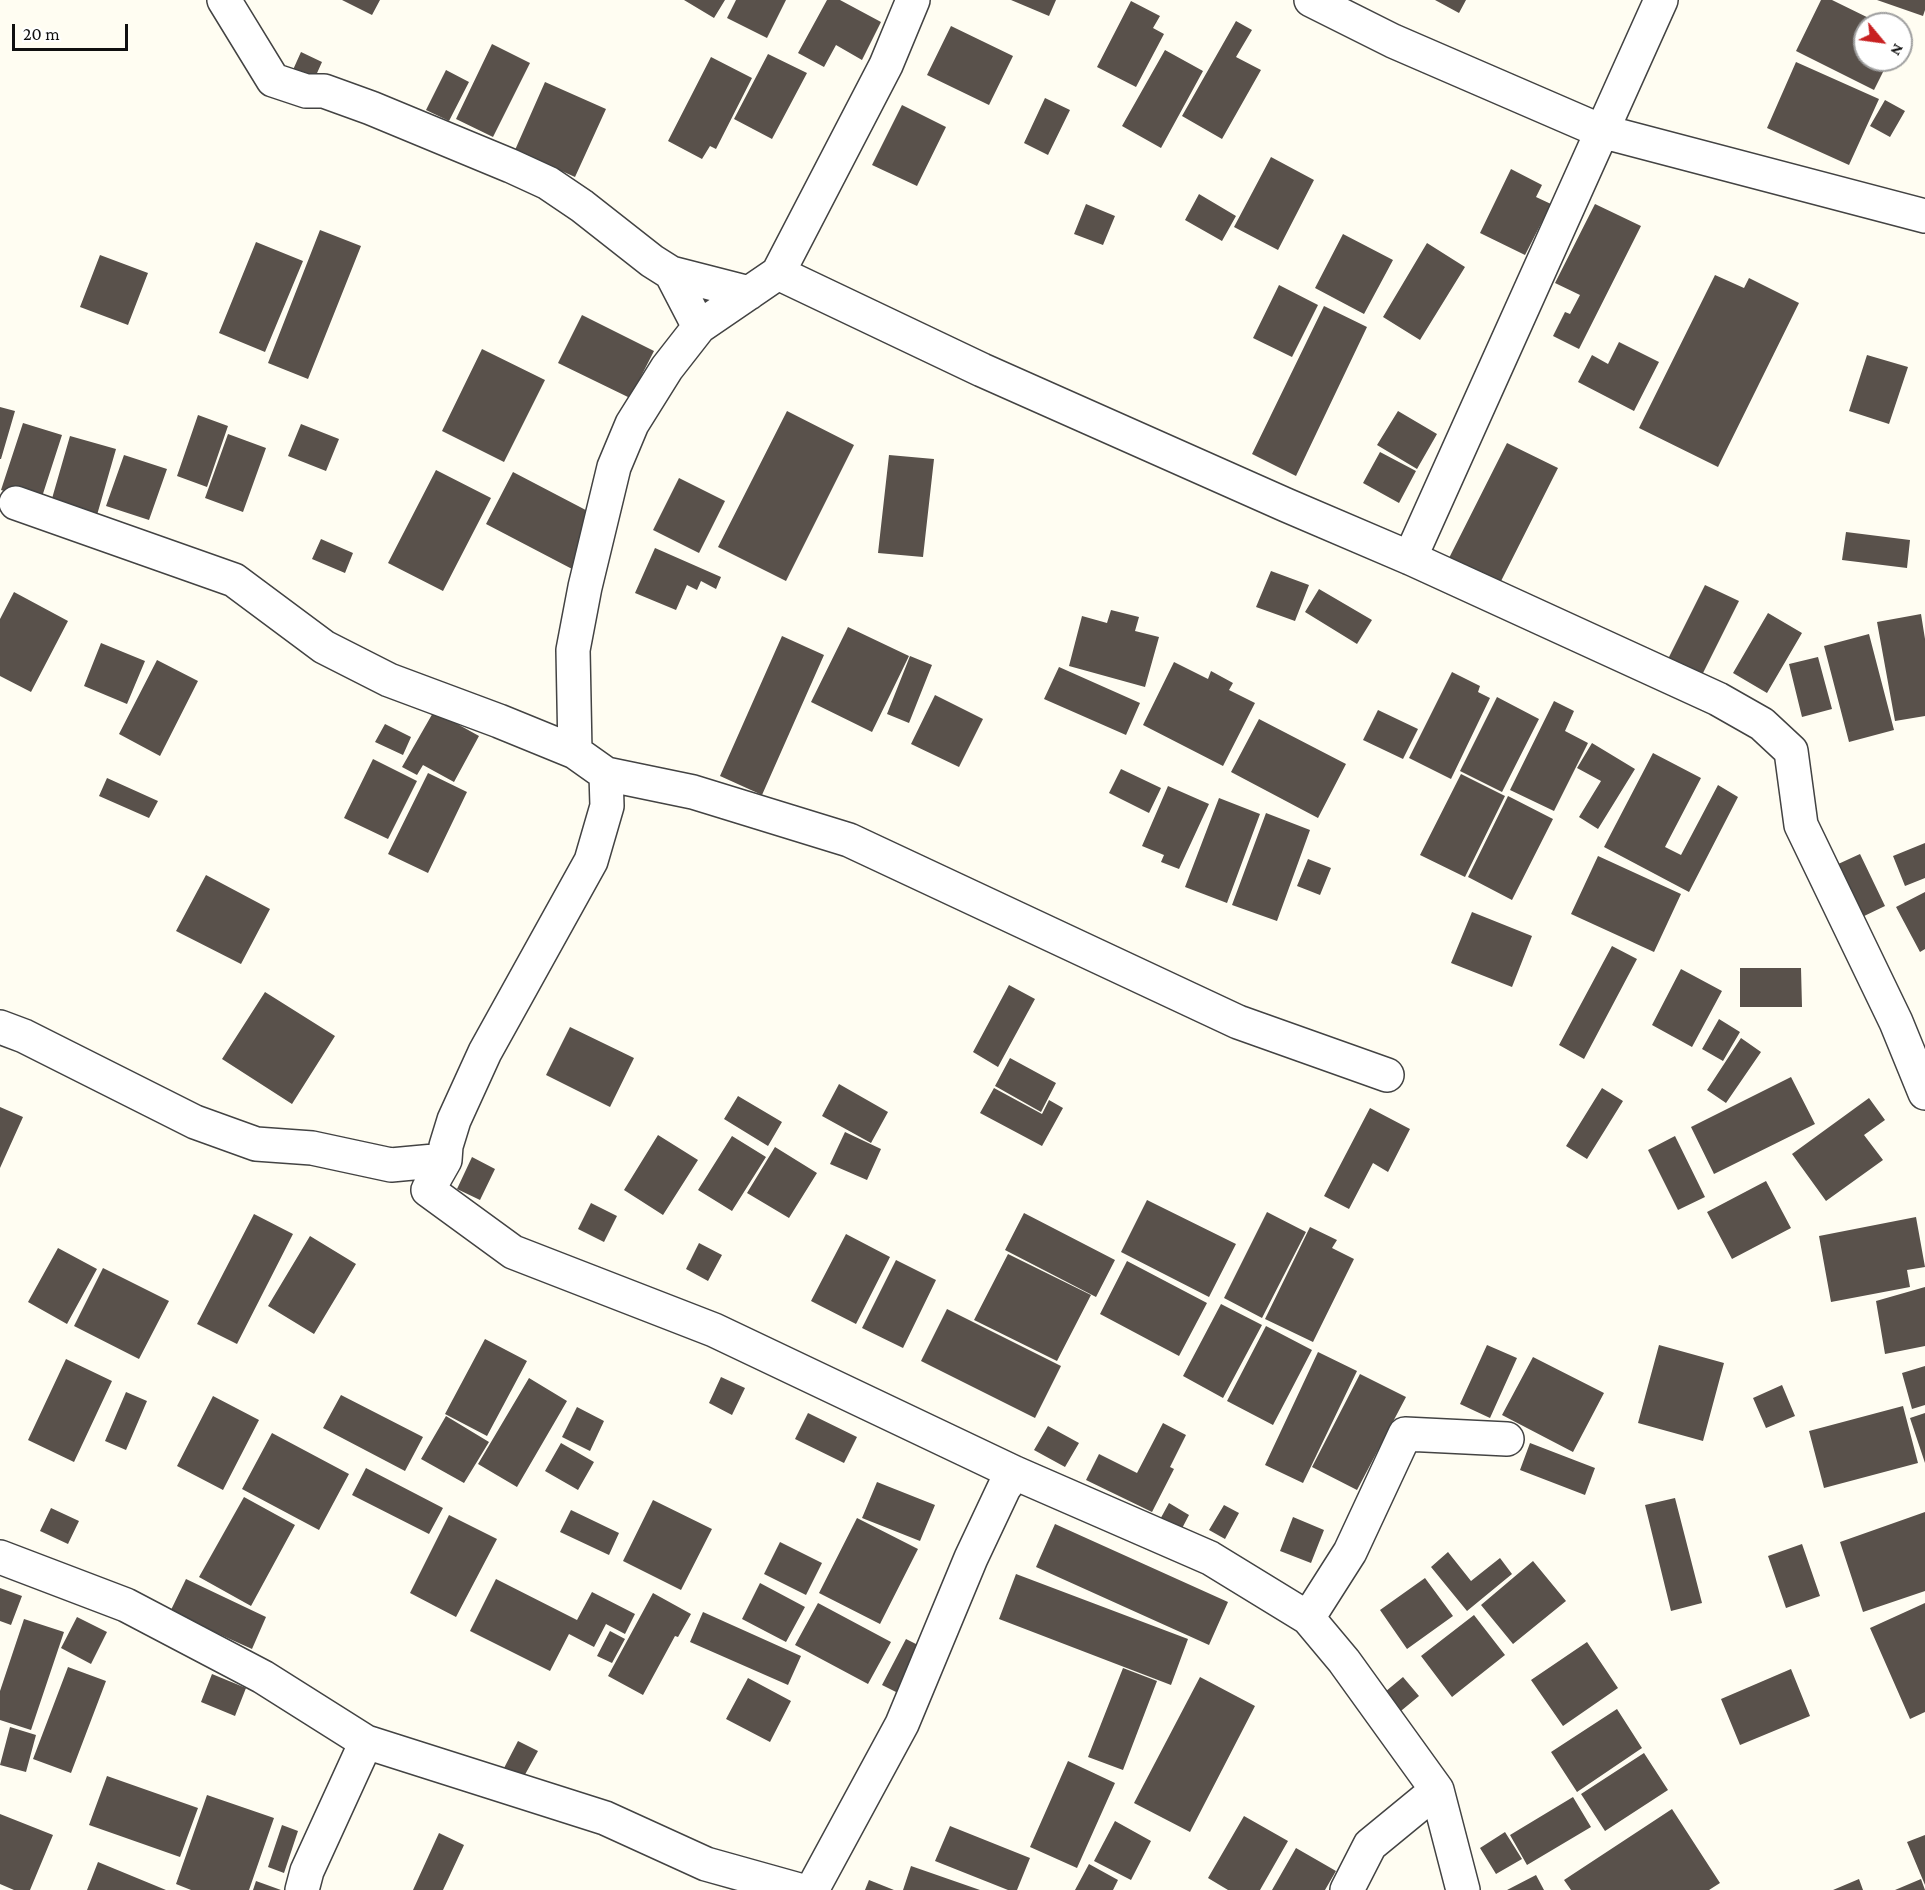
<!DOCTYPE html>
<style>
body{margin:0}
#map{position:relative;width:1925px;height:1890px;overflow:hidden;background:#fffdf2;font-family:"Crimson Pro",serif}
canvas{display:block}
.north{position:absolute;left:1853px;top:12px;width:60px;height:60px;box-sizing:border-box;background:#fff;border:2px solid #9f9f9f;border-radius:50%;rotate:119deg;font-size:16px;font-weight:700;line-height:24px;text-align:center;color:#101010}
.north::after{content:'';display:block;margin:auto;width:21px;height:27px;background:#c82021;clip-path:polygon(50% 0,100% 100%,50% 72%,0 100%)}
.scale{position:absolute;left:12px;top:24px;width:116px;height:27px;box-sizing:border-box;border:3px solid #101010;border-top:0;padding-left:8px;font-size:18px;line-height:21px;white-space:nowrap;color:#101010;-webkit-text-stroke:4px #fff;paint-order:stroke}
</style>
<div id="map">
<canvas width="1925" height="1890"></canvas>
<div class="north">N</div>
<div class="scale">20 m</div>
</div>
<script>
const ctx = document.querySelector('canvas').getContext('2d');
ctx.lineJoin = 'round';
function fill(path, color) { ctx.fillStyle = color; ctx.fill(path, 'evenodd'); }
const toPath = rows => new Path2D(rows.map(r => 'M' + r).join(''));
function stroke(path, color, width, dash) { ctx.strokeStyle = color; ctx.lineWidth = width; ctx.lineCap = dash ? 'butt' : 'round'; ctx.setLineDash(dash || []); ctx.stroke(path); }
const building = toPath([
 [342,0,380,0,372,15],
 [684,0,725,0,714,18],
 [736,0,786,0,767,38,727,18],
 [827,0,840,0,881,22,862,60,836,45,824,67,798,53],
 [1011,0,1056,0,1049,16],
 [1435,0,1466,0,1459,13],
 [1821,0,1832,0,1881,24,1865,24,1865,60,1889,60,1874,90,1796,51],
 [1877,0,1925,0,1925,10,1923,16],
 [1131,1,1160,16,1153,28,1164,34,1136,87,1097,67],
 [1236,21,1252,30,1236,57,1261,70,1222,139,1182,116],
 [951,26,1013,56,989,105,927,75],
 [492,44,530,63,493,137,456,119],
 [1165,50,1203,71,1161,148,1122,126],
 [301,52,322,62,313,82,292,72],
 [768,54,807,73,772,139,734,119],
 [711,57,752,78,716,149,710,146,702,159,668,141],
 [1796,62,1879,99,1849,165,1767,128],
 [446,70,469,82,449,121,426,110],
 [545,82,606,109,575,177,515,150],
 [1045,98,1070,110,1048,155,1024,143],
 [1885,100,1905,111,1890,137,1870,126],
 [902,105,946,127,917,186,872,165],
 [1271,157,1314,180,1278,250,1234,227],
 [1511,169,1542,185,1536,197,1551,204,1525,255,1480,233],
 [1199,194,1236,216,1222,241,1185,220],
 [1086,204,1115,216,1103,245,1074,234],
 [1595,204,1641,226,1579,349,1553,336,1565,312,1570,314,1580,295,1555,283],
 [320,230,361,246,308,379,268,363],
 [1343,234,1393,260,1364,314,1315,288],
 [256,242,303,261,265,352,219,333],
 [1427,243,1465,267,1420,340,1383,317],
 [100,255,148,273,128,325,80,307],
 [1715,275,1744,288,1749,278,1799,303,1718,467,1639,428],
 [1279,285,1318,305,1292,357,1253,338],
 [1324,306,1367,327,1296,476,1252,454],
 [582,315,654,351,630,398,558,363],
 [1619,342,1659,362,1634,411,1578,382,1592,355,1608,364],
 [482,349,545,380,504,462,442,431],
 [1867,355,1908,367,1889,424,1849,411],
 [0,407,15,411,1,459,0,459],
 [787,411,854,445,786,581,718,547],
 [1398,411,1437,434,1417,469,1377,445],
 [198,415,228,426,207,487,177,476],
 [23,423,62,435,40,503,1,490],
 [301,424,339,439,326,471,288,456],
 [228,434,266,448,243,512,205,498],
 [70,436,116,449,97,515,51,502],
 [1507,443,1558,468,1496,591,1445,566],
 [1380,452,1416,471,1399,503,1363,483],
 [124,455,167,469,149,520,106,506],
 [889,455,934,459,923,557,878,553],
 [436,470,491,498,443,591,388,563],
 [513,472,601,518,574,570,486,524],
 [679,478,725,501,699,553,653,530],
 [1846,532,1910,540,1907,568,1842,560],
 [321,539,353,553,345,573,312,559],
 [655,548,721,577,716,589,701,581,697,590,687,585,676,610,635,593],
 [1271,571,1309,585,1295,621,1256,607],
 [1705,585,1739,601,1702,675,1668,659],
 [1319,589,1372,620,1357,644,1305,612],
 [14,592,68,621,31,692,0,676,0,619],
 [1111,610,1139,617,1135,631,1159,637,1145,687,1069,666,1082,616,1107,623],
 [1768,613,1802,633,1767,693,1733,673],
 [1921,614,1925,639,1925,716,1895,721,1877,622],
 [848,627,909,656,872,732,811,702],
 [1869,634,1894,730,1849,742,1824,646],
 [782,636,824,655,762,795,720,776],
 [101,643,145,661,127,704,84,686],
 [910,656,932,665,909,723,887,714],
 [1818,657,1832,709,1802,717,1789,664],
 [157,660,198,681,160,756,119,734],
 [1174,662,1208,679,1211,671,1233,683,1229,690,1255,703,1223,766,1143,725],
 [1059,667,1140,703,1126,735,1044,699],
 [1452,672,1480,686,1478,692,1490,698,1451,779,1409,758],
 [935,695,983,719,959,767,911,744],
 [1497,697,1539,719,1502,792,1460,771],
 [1554,701,1574,711,1565,731,1588,743,1554,811,1510,790],
 [1378,710,1418,729,1403,759,1363,740],
 [434,711,479,736,454,782,423,765,417,775,402,767],
 [1259,719,1346,764,1318,818,1231,772],
 [385,724,411,737,403,755,375,742],
 [1592,743,1635,769,1598,829,1579,817,1601,781,1577,768],
 [1653,753,1701,778,1665,847,1681,855,1718,785,1738,797,1689,892,1604,847],
 [373,759,417,781,388,839,344,818],
 [1121,769,1161,788,1149,813,1109,793],
 [428,773,467,792,428,873,388,854],
 [1461,774,1505,796,1465,877,1420,855],
 [107,778,158,801,149,818,99,796],
 [1168,786,1209,804,1179,869,1161,862,1164,855,1142,846],
 [1508,796,1553,819,1512,900,1468,877],
 [1219,798,1260,814,1227,903,1185,887],
 [1266,813,1310,830,1277,921,1232,905],
 [1925,843,1925,878,1905,886,1893,856],
 [1860,854,1885,906,1860,918,1836,865],
 [1598,856,1681,894,1654,952,1571,914],
 [1308,859,1331,868,1320,895,1297,886],
 [206,875,270,909,241,964,176,931],
 [1925,892,1925,949,1920,952,1896,907],
 [1472,912,1532,936,1512,987,1451,963],
 [1612,946,1637,959,1584,1059,1559,1045],
 [1740,968,1801,968,1802,1007,1740,1007],
 [1681,969,1722,991,1692,1047,1652,1025],
 [1009,985,1035,999,998,1067,973,1052],
 [265,992,335,1036,292,1104,222,1059],
 [1719,1019,1740,1032,1723,1061,1702,1049],
 [570,1027,634,1058,610,1107,546,1075],
 [1741,1038,1761,1052,1726,1103,1707,1090],
 [1010,1058,1056,1083,1041,1112,995,1086],
 [1791,1077,1815,1124,1714,1174,1691,1127],
 [839,1084,888,1112,871,1143,822,1116],
 [994,1088,1042,1114,1049,1100,1063,1108,1042,1146,980,1113],
 [1602,1088,1623,1101,1587,1159,1566,1146],
 [738,1096,782,1122,768,1146,724,1119],
 [1869,1098,1885,1120,1864,1135,1883,1160,1826,1201,1792,1154],
 [0,1107,23,1117,0,1168],
 [1370,1108,1410,1129,1388,1172,1373,1163,1349,1209,1324,1196],
 [845,1132,881,1149,867,1180,830,1164],
 [658,1135,698,1160,663,1215,624,1190],
 [732,1136,766,1157,732,1211,698,1190],
 [1675,1136,1705,1197,1678,1210,1648,1150],
 [775,1147,817,1173,789,1218,747,1193],
 [472,1157,495,1169,480,1200,457,1189],
 [1766,1181,1791,1228,1732,1259,1707,1212],
 [1147,1200,1236,1244,1209,1297,1121,1252],
 [591,1203,617,1216,604,1242,578,1229],
 [1267,1212,1306,1232,1262,1318,1224,1298],
 [1024,1213,1115,1260,1096,1297,1005,1250],
 [254,1214,293,1234,237,1344,197,1324],
 [1916,1217,1925,1267,1907,1270,1910,1287,1831,1302,1819,1236],
 [1310,1227,1337,1240,1332,1248,1354,1259,1313,1342,1265,1319],
 [846,1234,890,1257,856,1324,811,1301],
 [310,1236,356,1264,314,1334,268,1306],
 [699,1243,722,1255,708,1281,686,1269],
 [58,1248,97,1269,67,1324,28,1302],
 [1008,1254,1091,1295,1057,1361,974,1320],
 [896,1260,936,1280,903,1348,862,1328],
 [1127,1261,1207,1303,1179,1356,1100,1314],
 [103,1268,169,1301,139,1359,74,1326],
 [1925,1287,1925,1346,1885,1354,1876,1301],
 [1221,1304,1262,1325,1223,1398,1183,1376],
 [947,1309,1061,1366,1035,1418,921,1361],
 [1266,1326,1312,1350,1273,1425,1227,1401],
 [485,1339,527,1361,487,1436,445,1414],
 [1487,1345,1517,1358,1490,1418,1460,1404],
 [1659,1345,1724,1363,1703,1441,1638,1423],
 [1318,1352,1357,1371,1303,1483,1265,1465],
 [1533,1357,1604,1393,1573,1452,1502,1415],
 [66,1359,112,1381,74,1462,28,1440],
 [1925,1366,1925,1405,1912,1409,1902,1373],
 [1360,1374,1406,1397,1357,1490,1312,1467],
 [721,1377,745,1388,732,1415,709,1403],
 [529,1378,567,1401,517,1487,478,1464],
 [1782,1385,1795,1416,1766,1428,1753,1398],
 [126,1392,147,1401,126,1450,105,1441],
 [341,1395,423,1437,405,1471,323,1428],
 [213,1396,259,1420,223,1490,177,1466],
 [1903,1406,1918,1463,1824,1488,1809,1431],
 [577,1407,604,1421,590,1451,562,1437],
 [808,1413,857,1437,844,1463,795,1439],
 [1925,1413,1925,1463,1910,1418],
 [446,1416,489,1442,464,1483,421,1459],
 [1163,1423,1186,1435,1170,1467,1174,1469,1152,1512,1086,1480,1099,1454,1137,1473],
 [1048,1426,1079,1443,1065,1467,1034,1450],
 [272,1433,349,1474,319,1530,242,1489],
 [561,1443,594,1462,578,1490,545,1471],
 [1530,1443,1595,1468,1585,1495,1520,1470],
 [366,1468,443,1508,429,1534,352,1495],
 [877,1482,935,1505,920,1541,862,1518],
 [244,1497,295,1525,251,1606,199,1577],
 [1675,1498,1702,1603,1671,1611,1645,1505],
 [653,1500,712,1529,681,1590,623,1561],
 [1169,1503,1189,1515,1178,1536,1157,1525],
 [1224,1505,1239,1513,1225,1539,1209,1530],
 [51,1508,79,1521,68,1544,40,1531],
 [571,1510,619,1533,609,1555,560,1532],
 [1925,1512,1925,1591,1863,1612,1840,1542],
 [449,1515,497,1539,456,1617,410,1593],
 [1293,1517,1324,1530,1311,1563,1280,1551],
 [857,1518,918,1549,880,1624,819,1593],
 [1055,1524,1228,1602,1209,1645,1036,1567],
 [780,1542,822,1563,806,1595,764,1574],
 [1802,1544,1820,1596,1786,1608,1768,1556],
 [1448,1552,1471,1581,1500,1558,1512,1574,1467,1611,1431,1567],
 [1533,1561,1566,1601,1513,1644,1481,1605],
 [1016,1574,1188,1639,1171,1685,999,1619],
 [1425,1578,1453,1616,1407,1649,1380,1610],
 [186,1579,266,1617,252,1649,170,1612],
 [496,1579,577,1620,592,1592,635,1614,625,1634,606,1624,594,1647,569,1634,550,1671,470,1631],
 [760,1583,805,1607,786,1642,742,1619],
 [0,1588,22,1596,11,1625,0,1621],
 [653,1593,691,1614,678,1637,675,1636,643,1695,608,1676],
 [818,1603,891,1642,868,1684,795,1645],
 [1925,1603,1925,1712,1910,1719,1870,1628],
 [703,1612,801,1656,788,1685,690,1642],
 [1474,1615,1505,1655,1452,1697,1421,1656],
 [77,1617,107,1632,91,1664,61,1648],
 [24,1619,64,1632,31,1730,0,1720,0,1691],
 [610,1631,625,1639,612,1663,597,1656],
 [906,1639,924,1648,900,1694,882,1685],
 [1587,1642,1618,1688,1563,1726,1531,1680],
 [68,1667,106,1681,71,1773,33,1759],
 [1123,1668,1157,1681,1123,1770,1088,1757],
 [1791,1669,1810,1716,1740,1745,1721,1699],
 [212,1674,246,1688,235,1716,201,1702],
 [1200,1677,1255,1706,1190,1832,1134,1803],
 [1403,1677,1419,1696,1390,1720,1374,1701],
 [748,1678,791,1701,770,1742,726,1719],
 [1617,1709,1642,1748,1577,1792,1551,1752],
 [10,1727,36,1735,26,1772,0,1765],
 [518,1741,538,1751,522,1780,503,1770],
 [1644,1753,1668,1790,1605,1831,1581,1794],
 [1068,1761,1115,1783,1077,1868,1030,1847],
 [107,1776,198,1808,180,1857,89,1825],
 [207,1795,274,1818,249,1890,191,1890,176,1884],
 [1573,1797,1591,1827,1527,1865,1510,1835],
 [1672,1809,1720,1883,1709,1890,1571,1890,1564,1880],
 [0,1814,53,1835,30,1890,14,1890,0,1884],
 [1244,1816,1288,1841,1260,1890,1228,1890,1208,1878],
 [1115,1821,1151,1841,1131,1880,1094,1861],
 [282,1825,298,1831,284,1873,268,1867],
 [950,1826,1030,1858,1017,1890,1008,1890,935,1861],
 [1505,1832,1522,1859,1496,1874,1480,1848],
 [439,1833,464,1845,443,1890,413,1890],
 [1925,1835,1925,1885,1907,1842],
 [1296,1848,1336,1871,1325,1890,1272,1890],
 [98,1862,166,1890,87,1890],
 [1089,1864,1118,1880,1113,1890,1075,1890],
 [911,1866,980,1890,903,1890],
 [1536,1875,1544,1890,1507,1890],
 [1859,1879,1863,1890,1833,1890],
 [1921,1879,1925,1890,1895,1890],
 [869,1880,894,1890,865,1890],
 [256,1881,281,1890,253,1890]
]);
const minor = toPath([
 [224,0,273,80,306,91,324,91,371,108,511,166,548,183,582,206,652,261,671,273,749,293],
 [1311,0,1393,41,1601,131,1925,216],
 [671,273,699,327],
 [778,273,982,370,1286,505,1410,558,1718,699,1762,724,1791,751,1801,825,1896,1022,1925,1093],
 [16,503,234,580,324,647,389,680,499,721,575,752,606,774,693,792,849,840,1238,1022,1387,1075],
 [1410,558,1661,0],
 [575,752,573,650,585,587,614,467,632,424,667,368,699,327,778,273,886,65,913,0],
 [606,774,607,806,591,861,485,1052,454,1120,446,1146,445,1160,428,1190,513,1252,714,1330,1015,1473,1210,1558,1308,1618,1344,1661,1437,1790,1463,1890],
 [0,1027,24,1036,195,1122,256,1144,312,1148,391,1165,445,1160],
 [0,1557,126,1605,263,1677,366,1742,605,1818,706,1864,799,1890],
 [1308,1618,1350,1552,1405,1434,1507,1439],
 [302,1890,307,1871,366,1742],
 [812,1890,902,1724,971,1558,1004,1488,1015,1473],
 [1347,1890,1370,1845,1437,1790]
]);
fill(building, '#59514b');
stroke(minor, '#434343', 36);
stroke(minor, '#fff', 33);
</script>
